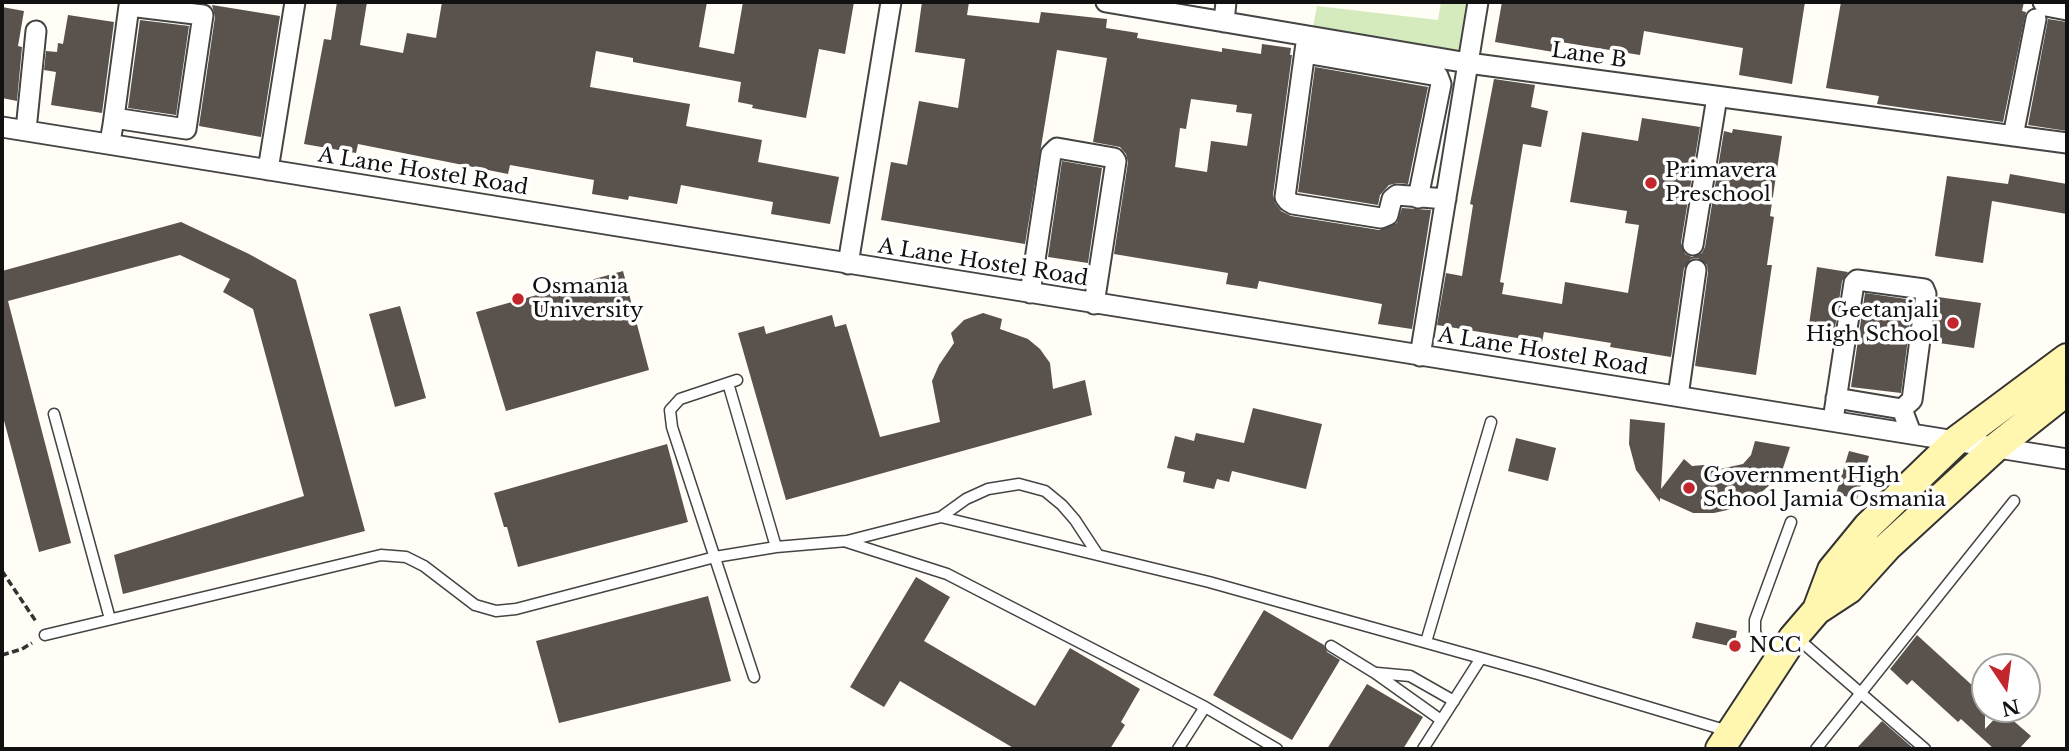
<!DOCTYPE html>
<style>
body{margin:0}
#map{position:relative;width:2069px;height:751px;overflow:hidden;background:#fffdf5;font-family:"Libre Baskerville",serif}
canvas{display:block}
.frame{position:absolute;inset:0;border:4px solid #111;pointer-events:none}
.north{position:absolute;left:1971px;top:653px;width:70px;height:70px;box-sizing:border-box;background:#fff;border:2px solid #a0a0a0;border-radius:50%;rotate:167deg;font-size:19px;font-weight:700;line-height:28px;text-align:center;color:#111}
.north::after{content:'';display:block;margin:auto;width:24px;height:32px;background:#c4262e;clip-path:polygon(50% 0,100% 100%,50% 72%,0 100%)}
</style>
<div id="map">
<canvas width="2069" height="751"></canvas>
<div class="frame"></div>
<div class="north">N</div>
</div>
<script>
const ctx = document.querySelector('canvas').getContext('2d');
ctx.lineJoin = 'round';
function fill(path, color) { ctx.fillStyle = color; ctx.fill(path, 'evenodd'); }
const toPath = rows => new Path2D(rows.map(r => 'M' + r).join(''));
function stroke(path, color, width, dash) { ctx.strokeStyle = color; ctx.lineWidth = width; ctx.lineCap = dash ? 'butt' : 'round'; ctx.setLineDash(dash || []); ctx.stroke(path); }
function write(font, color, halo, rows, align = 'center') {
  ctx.font = font + ' "Libre Baskerville",serif'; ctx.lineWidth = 7; ctx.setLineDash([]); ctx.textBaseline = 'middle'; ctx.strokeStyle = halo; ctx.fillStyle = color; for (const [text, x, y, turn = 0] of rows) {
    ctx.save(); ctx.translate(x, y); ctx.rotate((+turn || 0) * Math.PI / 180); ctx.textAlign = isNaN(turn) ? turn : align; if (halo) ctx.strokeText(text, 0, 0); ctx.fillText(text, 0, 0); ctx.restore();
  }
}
const green = toPath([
 [1441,2,1470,2,1463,51,1313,27,1317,6,1438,20]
]);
const building = toPath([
 [337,2,367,2,360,45,403,53,407,33,436,38,442,2,707,2,699,47,734,54,743,2,854,2,845,54,819,49,806,118,752,108,753,105,738,102,741,82,633,62,633,58,596,51,590,87,690,104,686,126,762,140,758,162,839,177,830,224,771,214,773,202,681,185,677,204,629,196,628,200,592,194,594,180,510,165,508,174,358,144,356,153,304,144,324,39,331,40],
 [922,2,969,2,967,15,1039,23,1041,12,1107,19,1106,28,1138,33,1137,38,1222,52,1222,48,1261,54,1262,44,1291,48,1290,55,1292,55,1273,195,1275,203,1281,211,1291,216,1379,230,1397,223,1402,208,1431,210,1412,329,1378,324,1382,304,1259,281,1257,289,1226,284,1228,273,1114,254,1128,162,1126,154,1120,147,1093,142,1107,58,1057,50,1025,244,881,220,891,162,907,165,919,101,958,108,965,59,915,52],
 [1191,99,1237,105,1236,112,1252,114,1247,146,1211,141,1207,172,1175,167,1180,128,1186,129],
 [1502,2,1805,2,1792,84,1739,75,1743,48,1644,31,1640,55,1561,42,1559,53,1495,42],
 [1841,2,2024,2,2022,11,2026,12,2003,122,1877,104,1879,96,1826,88],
 [212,5,280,16,261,137,199,126,215,17],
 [2,7,24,11,18,46,22,47,17,101,2,98],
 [68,15,114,22,102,113,51,105,56,72,44,70,46,51,57,52,58,43,63,44],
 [2048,19,2067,22,2067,131,2028,125],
 [140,20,189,26,176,115,128,108],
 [1315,67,1428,87,1408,184,1398,183,1389,185,1380,195,1378,205,1298,192],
 [1494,79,1535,85,1531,107,1548,111,1541,147,1523,144,1500,282,1504,283,1502,294,1562,304,1565,282,1628,293,1639,225,1625,223,1627,211,1570,202,1582,132,1638,141,1642,118,1700,127,1681,243,1685,254,1692,257,1702,253,1705,247,1724,131,1732,133,1733,129,1782,136,1770,216,1774,217,1767,265,1772,265,1756,375,1695,366,1708,272,1707,265,1698,258,1691,259,1684,268,1671,357,1610,347,1611,343,1544,332,1542,342,1437,325,1446,273,1462,276,1473,205,1470,204],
 [1062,161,1102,168,1088,263,1048,257],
 [2010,174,2067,184,2067,214,1992,201,1983,263,1935,256,1947,176,2008,184],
 [181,222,249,254,296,280,365,531,123,594,114,555,304,496,253,309,223,292,230,279,180,255,8,301,71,543,39,552,2,413,2,271],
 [1817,267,1848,272,1842,281,1835,328,1809,325],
 [623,271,649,370,506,411,476,312],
 [1865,293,1913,300,1901,393,1851,387],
 [1938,297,1981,303,1974,348,1932,342],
 [400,306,426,398,395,407,369,314],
 [983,313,1002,319,1000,329,1028,339,1040,349,1050,363,1053,389,1085,380,1092,415,786,500,738,333,764,326,766,334,832,315,835,327,846,324,880,437,940,422,932,381,939,365,954,343,951,333,964,320],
 [1253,408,1322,424,1306,489,1232,471,1229,482,1217,479,1214,489,1183,482,1185,472,1167,468,1175,436,1194,441,1196,433,1244,443],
 [1630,419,1665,423,1661,489,1684,459,1692,466,1704,465,1715,470,1743,464,1751,455,1755,441,1790,447,1783,468,1772,483,1755,498,1736,508,1714,513,1693,513,1660,498,1660,502,1636,470,1629,444],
 [1516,438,1556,448,1548,481,1508,471],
 [667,444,688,522,518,567,507,527,504,527,494,493],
 [1849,451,1869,456,1857,499,1836,494],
 [916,577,950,597,924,641,1035,706,1070,648,1140,689,1121,722,1125,725,1110,749,1015,749,900,681,884,707,850,687],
 [708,596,731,681,559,723,536,641],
 [1264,610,1324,645,1327,652,1340,660,1292,740,1213,695],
 [1696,622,1737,631,1734,647,1692,638],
 [1917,635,1985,697,1985,729,2002,711,2031,736,2019,749,1994,749,1961,719,1958,722,1912,680,1907,685,1890,669],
 [1367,684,1423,717,1403,749,1327,749],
 [1882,721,1914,749,1856,749]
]);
const path = toPath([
 [2,571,37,623],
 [2,655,22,649,32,643]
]);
const service = toPath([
 [737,380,680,399,670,410,672,427,754,677],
 [728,383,776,547],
 [54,414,110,619],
 [941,517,966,499,988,489,1019,484,1045,491,1062,505,1075,520,1098,555],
 [847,542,947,574,1205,707,1277,749],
 [45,635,381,555,406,557,424,566,475,605,496,611,516,609,715,557,776,547,847,541,941,517,1209,582,1538,674,1728,731],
 [1796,637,1925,749],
 [1426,642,1491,422],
 [1331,646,1375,673,1441,720],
 [1778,655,1761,645,1755,632,1755,620,1791,522],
 [1377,673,1410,676,1454,701],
 [1178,749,1205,707],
 [1423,749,1481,658],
 [1816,749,2014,501]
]);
const minor = toPath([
 [1106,2,1468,63,2067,143],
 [2043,2,2046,6,2067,10],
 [1224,22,1226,2],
 [1307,36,1285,197,1288,201,1293,204,1381,218,1388,215,1392,199,1397,195,1446,199],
 [1305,53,1438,76,1441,84,1418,198],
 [2,127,2067,459],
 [26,130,36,31],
 [2013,136,2036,19],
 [110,142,113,125,129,6,203,15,186,129,114,118],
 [268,170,295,2],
 [1693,245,1717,97],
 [848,264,891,2],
 [1030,293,1051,154,1057,148,1114,158,1116,161,1094,304],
 [1420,356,1478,2],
 [1678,396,1696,270],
 [1836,398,1902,409],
 [1833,420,1854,283,1857,280,1924,289,1926,294,1912,400,1902,409,1911,433]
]);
const secondary = toPath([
 [1817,610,1832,570,1868,526,1957,440,2067,358],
 [1720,749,1793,638,1817,610,1849,589,1887,547,1995,448,2067,391]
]);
const markers = [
 [1651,183,7,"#c4262e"],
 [518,299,7,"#c4262e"],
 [1953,323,7,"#c4262e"],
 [1689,488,7,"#c4262e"],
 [1735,646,7,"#c4262e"]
];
const streetNames = [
 ["Lane B",1589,56,8],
 ["A Lane Hostel Road",423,172,9],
 ["A Lane Hostel Road",983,263,9],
 ["A Lane Hostel Road",1543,352,9]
];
const poiNames = [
 ["Primavera",1665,171],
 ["Preschool",1665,195],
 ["Osmania",532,287],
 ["University",532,311],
 ["Geetanjali",1939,311,"right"],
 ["High School",1939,335,"right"],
 ["Government High",1703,476],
 ["School Jamia Osmania",1703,500],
 ["NCC",1749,646]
];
fill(green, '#d5ebbd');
fill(building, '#5a524d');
stroke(service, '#444', 13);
stroke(minor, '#444', 23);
stroke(secondary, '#333', 32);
stroke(path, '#333', 3.5, [7, 3.5]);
stroke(service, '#fff', 10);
stroke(minor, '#fff', 19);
stroke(secondary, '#fff6b0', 28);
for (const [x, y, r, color] of markers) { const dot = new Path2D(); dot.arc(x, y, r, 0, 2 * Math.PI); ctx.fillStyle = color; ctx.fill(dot); stroke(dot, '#fff', 2.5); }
write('21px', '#111', '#fff', streetNames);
write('21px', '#111', '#fff', poiNames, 'left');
</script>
